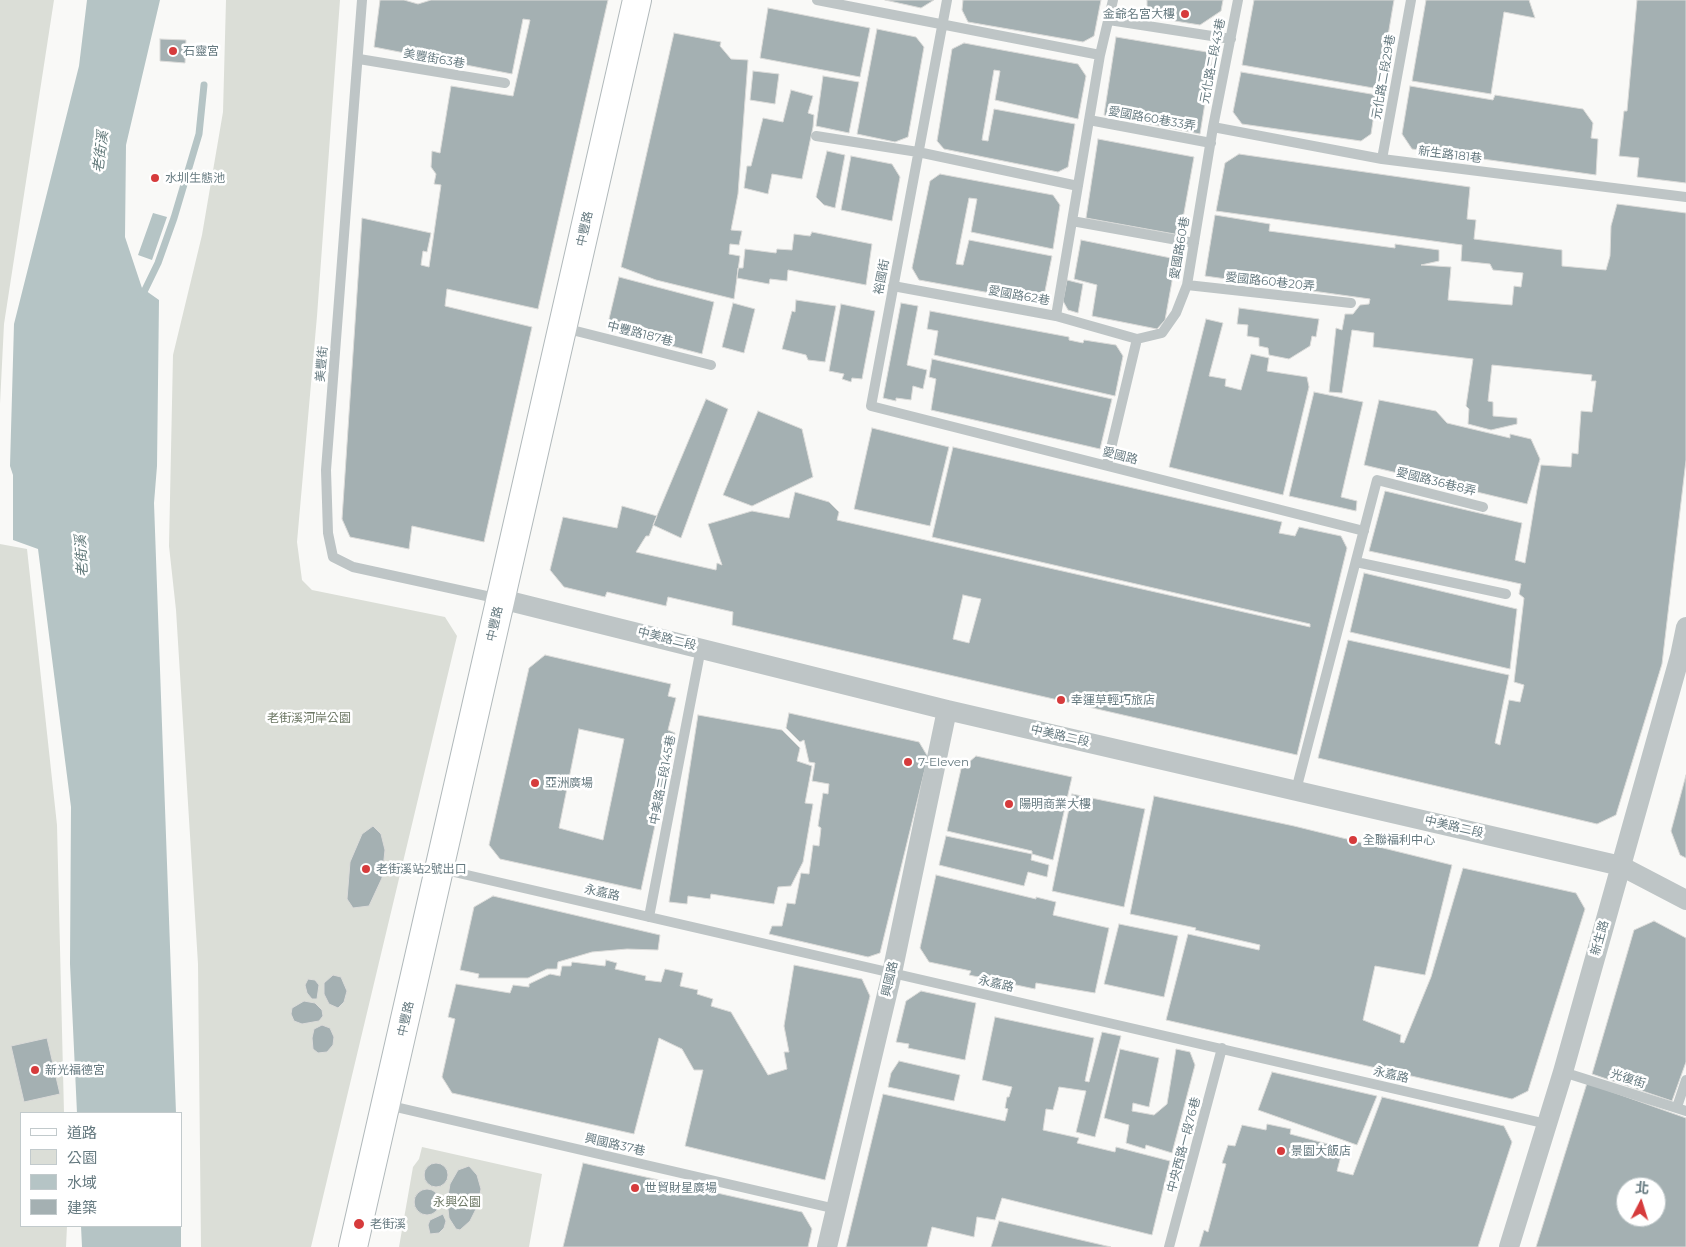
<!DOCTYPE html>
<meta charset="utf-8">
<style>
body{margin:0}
#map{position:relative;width:1686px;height:1247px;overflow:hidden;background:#f9f9f7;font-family:Montserrat,"Noto Sans TC",sans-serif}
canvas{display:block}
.legend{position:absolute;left:20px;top:1112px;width:162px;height:115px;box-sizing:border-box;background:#fff;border:1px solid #c2cacc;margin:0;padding:6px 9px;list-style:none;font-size:15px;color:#667a80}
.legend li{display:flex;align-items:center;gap:10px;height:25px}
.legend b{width:25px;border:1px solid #c2cacc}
.north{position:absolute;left:1616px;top:1177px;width:50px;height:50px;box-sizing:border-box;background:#fff;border:1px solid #c2cacc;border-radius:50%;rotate:5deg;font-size:14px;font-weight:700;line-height:20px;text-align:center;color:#667a80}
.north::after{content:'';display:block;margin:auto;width:18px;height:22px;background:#d63b3c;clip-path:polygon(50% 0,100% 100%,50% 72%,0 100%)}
</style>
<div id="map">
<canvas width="1686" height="1247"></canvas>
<ul class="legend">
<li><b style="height:6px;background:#fff"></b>道路</li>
<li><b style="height:14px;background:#dbded7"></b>公園</li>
<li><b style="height:14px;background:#b5c4c5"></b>水域</li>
<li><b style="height:14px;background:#a4b0b2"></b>建築</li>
</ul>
<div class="north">北</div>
</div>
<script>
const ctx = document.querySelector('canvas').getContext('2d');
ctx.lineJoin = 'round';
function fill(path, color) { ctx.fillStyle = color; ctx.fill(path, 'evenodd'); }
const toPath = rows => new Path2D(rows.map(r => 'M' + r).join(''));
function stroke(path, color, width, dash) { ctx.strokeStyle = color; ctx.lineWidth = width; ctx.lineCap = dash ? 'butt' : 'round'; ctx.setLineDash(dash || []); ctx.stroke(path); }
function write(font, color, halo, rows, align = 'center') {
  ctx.font = font + ' Montserrat,"Noto Sans TC",sans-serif'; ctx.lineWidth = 5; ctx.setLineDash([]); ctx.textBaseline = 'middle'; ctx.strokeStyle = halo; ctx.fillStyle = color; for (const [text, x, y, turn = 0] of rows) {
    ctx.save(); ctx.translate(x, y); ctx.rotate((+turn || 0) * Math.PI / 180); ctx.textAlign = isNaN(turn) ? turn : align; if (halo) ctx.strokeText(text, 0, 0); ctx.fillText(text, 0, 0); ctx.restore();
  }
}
const green = toPath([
 [0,0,54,0,4,324,0,404],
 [226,0,340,0,317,316,297,542,302,580,312,590,445,617,457,636,311,1247,201,1247,198,964,176,610,169,546,173,355,202,235,223,112],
 [0,544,27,549,57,825,64,1113,21,1113,21,1226,67,1226,66,1247,0,1247],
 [422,1147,542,1174,529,1247,399,1247,413,1167,419,1159]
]);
const water = toPath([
 [87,0,160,0,126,145,125,237,142,288,159,300,157,466,154,503,176,1113,77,1113,70,964,71,807,38,549,13,540,13,475,10,466,14,324,79,66],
 [153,213,167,217,152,260,138,255],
 [81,1226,181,1226,181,1247,82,1247]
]);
const stream = toPath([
 [141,298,158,263,174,218,199,134,204,85]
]);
const building = toPath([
 [380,0,404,0,418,4,431,0,608,0,538,309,447,289,445,306,532,327,484,542,412,526,409,549,350,537,342,519,362,218,431,233,427,252,423,251,421,265,429,267,441,185,434,184,436,174,431,167,432,151,440,153,451,86,513,96,530,20,523,19,512,74,374,47,380,0],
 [885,0,934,0,921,8,885,0],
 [963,0,1101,0,1094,36,1083,42,968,22,962,10,963,0],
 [1147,0,1223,0,1221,11,1200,25,1156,18,1147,6,1147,0],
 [1254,0,1394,0,1379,89,1242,65,1254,0],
 [1426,0,1529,0,1535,18,1504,12,1491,94,1412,81,1426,0],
 [1637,0,1686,0,1686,183,1637,177,1639,158,1619,156,1624,111,1627,111,1637,0],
 [768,8,870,28,860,77,760,58,768,8],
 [877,29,916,37,924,47,908,137,895,142,857,134,877,29],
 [674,33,721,42,720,46,731,59,748,60,738,194,731,230,742,231,739,245,730,244,729,254,740,256,734,299,656,280,621,267,674,33],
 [1116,37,1213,53,1200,134,1104,115,1116,37],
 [160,39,186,40,185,63,160,61,160,39],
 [964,43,1078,64,1086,76,1078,119,995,100,1000,71,994,70,982,140,988,141,994,109,1075,124,1068,167,1058,172,944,149,937,141,952,49,964,43],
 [753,71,779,74,775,104,750,100,753,71],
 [1241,72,1377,95,1371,134,1361,141,1242,124,1233,112,1241,72],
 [823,76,859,82,849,133,816,126,823,76],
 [1410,86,1493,100,1495,95,1583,109,1593,123,1591,138,1598,139,1596,175,1412,149,1402,134,1410,86],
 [791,90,813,96,808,113,814,115,813,127,802,179,772,174,768,194,744,188,747,166,751,166,763,118,783,122,791,90],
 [1098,139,1194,157,1180,235,1086,218,1098,139],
 [827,151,845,155,835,208,824,205,816,197,827,151],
 [1239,154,1470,187,1467,219,1476,220,1474,239,1562,250,1562,266,1606,270,1610,256,1611,226,1617,204,1686,213,1686,460,1662,664,1616,815,1597,824,1318,758,1348,640,1509,675,1495,743,1500,745,1509,700,1520,702,1524,685,1514,682,1524,598,1519,594,1521,584,1369,551,1385,491,1522,523,1515,560,1525,563,1541,465,1571,467,1572,453,1578,454,1581,411,1592,412,1596,381,1591,381,1592,375,1492,365,1488,401,1493,402,1493,416,1517,418,1517,424,1491,430,1468,424,1469,409,1466,406,1473,359,1373,347,1374,333,1352,330,1342,393,1329,392,1336,328,1342,330,1345,314,1353,314,1360,305,1369,304,1370,299,1205,276,1215,215,1270,224,1269,231,1395,248,1395,244,1439,250,1439,261,1421,265,1451,267,1448,300,1512,305,1514,286,1521,287,1523,273,1493,270,1490,264,1461,261,1462,245,1216,211,1225,163,1239,154],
 [851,156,892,164,900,177,892,221,841,210,851,156],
 [940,174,1053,195,1060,205,1053,249,971,232,977,199,969,198,956,264,963,265,969,240,1052,256,1044,296,1034,301,919,280,912,268,930,181,940,174],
 [812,232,872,244,866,285,788,270,787,281,770,279,769,284,737,278,738,268,743,268,745,249,776,253,777,249,792,250,794,234,810,236,812,232],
 [1081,240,1176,259,1165,320,1157,329,1092,316,1097,285,1074,279,1081,240],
 [619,277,714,302,702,354,615,331,609,319,619,277],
 [1067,280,1083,284,1078,313,1068,310,1063,301,1067,280],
 [796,300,836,306,825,362,808,360,806,355,782,349,792,311,795,312,796,300],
 [733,303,755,309,744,353,722,347,733,303],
 [901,303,918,306,907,365,927,370,923,389,913,386,911,400,896,398,896,401,883,398,901,303],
 [841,304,875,311,862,379,852,378,851,382,842,379,844,374,829,371,841,304],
 [1239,308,1319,319,1316,337,1312,336,1310,346,1289,359,1269,355,1268,348,1259,346,1259,338,1247,336,1248,325,1237,324,1239,308],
 [930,311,1069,337,1069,340,1083,343,1084,340,1116,345,1123,356,1115,396,934,355,938,331,927,329,930,311],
 [1206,319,1223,323,1209,376,1226,379,1225,386,1241,390,1251,354,1269,358,1267,371,1307,377,1309,387,1283,495,1169,467,1206,319],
 [932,359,1112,399,1100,449,931,410,936,379,929,377,932,359],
 [1314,392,1363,402,1341,497,1357,501,1356,511,1289,496,1314,392],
 [706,399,728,409,681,538,653,525,706,399],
 [1379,400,1436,411,1447,423,1510,438,1510,434,1531,439,1540,459,1527,504,1364,465,1379,400],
 [758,411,802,429,813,477,752,506,723,495,758,411],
 [872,428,949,447,930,526,854,509,872,428],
 [953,447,1282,522,1279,533,1295,536,1299,527,1341,536,1347,548,1297,755,732,625,733,612,668,597,666,606,607,592,605,597,564,587,550,570,563,517,617,528,622,506,657,516,649,536,646,536,636,552,716,570,717,563,722,565,708,524,752,511,789,518,795,492,829,502,839,512,837,520,1310,627,1310,624,932,537,953,447],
 [963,595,981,599,969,643,953,639,963,595],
 [1364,573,1517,609,1510,669,1350,632,1364,573],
 [545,655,671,684,668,696,676,698,668,730,675,733,641,890,500,859,489,845,529,668,545,655],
 [579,729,624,739,603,840,559,828,579,729],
 [789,713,919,742,928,757,880,953,868,957,769,934,772,926,782,926,787,903,795,904,801,873,809,874,813,845,819,846,821,828,818,826,823,793,828,794,829,784,812,781,815,763,809,762,804,740,800,742,786,728,789,713],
 [698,715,782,730,800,748,797,761,812,766,805,803,813,804,803,862,791,886,778,887,774,904,711,894,710,899,688,896,687,904,669,902,698,715],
 [976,756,1072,777,1053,860,1032,854,1032,851,947,831,961,769,976,756],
 [1686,775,1686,858,1680,855,1671,831,1686,775],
 [1072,794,1145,809,1124,907,1052,891,1072,794],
 [1154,796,1294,826,1452,865,1425,975,1375,966,1363,1020,1401,1035,1400,1042,1404,1043,1431,977,1463,868,1576,893,1585,909,1528,1091,1512,1099,1166,1020,1188,934,1259,950,1260,945,1195,930,1196,928,1130,914,1154,796],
 [373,826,381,834,385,850,382,878,369,906,353,908,347,899,350,862,362,834,373,826],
 [946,836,1032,854,1031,860,1049,865,1047,877,1028,872,1024,886,939,865,946,836],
 [936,875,1036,899,1036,897,1056,902,1053,915,1109,928,1095,993,1036,983,1035,989,969,975,971,971,929,962,920,948,936,875],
 [493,896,660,935,658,950,627,949,592,952,558,962,557,969,547,969,528,978,478,978,479,974,460,970,474,907,493,896],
 [1654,921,1686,938,1686,1062,1672,1101,1592,1074,1634,930,1654,921],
 [1119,924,1178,936,1164,997,1104,984,1119,924],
 [606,960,617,963,615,969,646,976,645,980,661,982,665,969,683,973,680,986,698,990,697,994,713,999,711,1006,731,1012,768,1075,787,1069,784,1052,789,1052,784,1026,794,965,862,979,870,996,825,1180,685,1146,703,1070,694,1070,682,1049,659,1038,634,1134,452,1093,442,1077,455,1019,448,1017,456,984,510,993,513,985,529,987,529,984,550,974,560,976,562,966,571,966,572,962,605,966,606,960],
 [333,975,341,977,347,991,344,1002,338,1008,329,1004,324,994,324,983,333,975],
 [308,979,315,980,319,985,317,999,312,999,307,993,305,985,308,979],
 [921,991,976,1003,965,1060,908,1048,909,1044,896,1042,906,1001,921,991],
 [304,1001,315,1003,322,1010,323,1016,319,1021,302,1024,294,1021,291,1014,292,1008,304,1001],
 [995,1017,1094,1038,1085,1081,1089,1082,1102,1032,1121,1036,1095,1137,1076,1132,1086,1091,1059,1087,1053,1110,1046,1109,1043,1130,1079,1138,1077,1143,1115,1152,1116,1147,1170,1161,1152,1235,1002,1198,995,1220,977,1217,974,1237,932,1227,927,1247,846,1247,883,1094,1005,1121,1008,1109,1005,1108,1007,1097,1009,1097,1012,1087,982,1080,995,1017],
 [322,1025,330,1028,334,1037,333,1045,327,1052,318,1053,313,1049,312,1038,314,1029,322,1025],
 [47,1038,60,1094,24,1102,11,1046,47,1038],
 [1120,1049,1159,1058,1149,1107,1133,1103,1132,1111,1154,1115,1167,1104,1176,1049,1190,1052,1195,1065,1172,1153,1146,1145,1145,1149,1126,1143,1129,1125,1104,1118,1120,1049],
 [899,1061,960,1075,954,1101,888,1087,891,1073,899,1061],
 [1272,1072,1377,1096,1357,1145,1258,1110,1272,1072],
 [1587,1083,1686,1118,1686,1247,1536,1247,1587,1083],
 [1626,1187,1656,1187,1656,1217,1626,1217,1626,1187],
 [1382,1097,1504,1126,1512,1142,1478,1247,1199,1247,1204,1230,1208,1232,1226,1164,1222,1163,1228,1145,1235,1146,1242,1125,1266,1130,1267,1124,1291,1129,1290,1134,1343,1148,1337,1171,1353,1175,1382,1097],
 '424 1175a12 12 0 1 1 24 0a12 12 0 1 1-24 0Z',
 [583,1163,802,1212,812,1229,808,1247,563,1247,583,1163],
 [469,1166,477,1175,481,1189,478,1205,470,1221,460,1230,456,1229,449,1218,447,1201,450,1184,458,1170,469,1166],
 '414 1202a13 13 0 1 1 26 0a13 13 0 1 1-26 0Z',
 [443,1214,446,1221,444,1228,439,1233,430,1234,428,1225,430,1220,443,1214],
 [999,1221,1111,1247,991,1247,999,1221]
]);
const lane = toPath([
 [362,0,326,470,328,533,333,557,353,567,500,599],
 [817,0,1100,55],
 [947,0,871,406,1364,531],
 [1109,20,1231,39],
 [359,59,505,83],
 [1089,120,1211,143],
 [1213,127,1382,159,1686,197],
 [816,136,918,152,1078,186],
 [1382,159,1411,0],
 [1072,221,1194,243],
 [1187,285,1351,303],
 [893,286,1056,316,1137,339],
 [1056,316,1100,55,1113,0],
 [564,328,711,365],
 [1107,465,1137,339,1162,333,1176,313,1187,285,1213,127,1238,0],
 [1356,562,1506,594],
 [1296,790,1377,480,1483,507],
 [441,869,1547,1124],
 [649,917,701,648],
 [1563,1072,1686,1111],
 [387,1105,836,1209],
 [1677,1107,1686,1080],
 [1169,1247,1222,1048]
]);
const street = toPath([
 [501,599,947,710,1621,866,1686,900],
 [827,1247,892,973,947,710],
 [1509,1247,1563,1072,1680,656,1686,627]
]);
const secondary = toPath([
 [353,1247,637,0]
]);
const markers = [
 [1185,14,5,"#d63b3c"],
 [173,51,5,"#d63b3c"],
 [155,178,5,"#d63b3c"],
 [1061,700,5,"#d63b3c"],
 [908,762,5,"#d63b3c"],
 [535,783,5,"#d63b3c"],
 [1009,804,5,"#d63b3c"],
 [1353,840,5,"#d63b3c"],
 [366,869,5,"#d63b3c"],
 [35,1070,5,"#d63b3c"],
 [1281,1151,5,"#d63b3c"],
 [635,1188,5,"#d63b3c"],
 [359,1224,6,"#d63b3c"]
];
const poiNames = [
 ["金爺名宮大樓",1175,14,"right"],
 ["石靈宮",183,51],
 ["水圳生態池",165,178],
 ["幸運草輕巧旅店",1071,700],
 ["7-Eleven",918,762],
 ["亞洲廣場",545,783],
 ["陽明商業大樓",1019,804],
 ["全聯福利中心",1363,840],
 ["老街溪站2號出口",376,869],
 ["新光福德宮",45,1070],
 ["景園大飯店",1291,1151],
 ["世貿財星廣場",645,1188],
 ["老街溪",370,1224]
];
const streetNames = [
 ["美豐街63巷",434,59,10],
 ["元化路二段43巷",1213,61,-79],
 ["元化路二段29巷",1384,77,-80],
 ["愛國路60巷33弄",1152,119,10],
 ["新生路181巷",1450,155,7],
 ["中豐路",585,229,-77],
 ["愛國路60巷",1180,248,-80],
 ["裕國街",882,277,-79],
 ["愛國路60巷20弄",1270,282,6],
 ["愛國路62巷",1019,296,10],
 ["中豐路187巷",640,334,14],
 ["美豐街",322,364,-85],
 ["愛國路",1120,456,14],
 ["愛國路36巷8弄",1436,482,14],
 ["中豐路",495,624,-77],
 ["中美路二段",667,639,14],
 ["中美路二段",1060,736,13],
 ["中美路二段145巷",663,780,-79],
 ["中美路二段",1454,827,13],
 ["永嘉路",602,893,13],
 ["新生路",1600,938,-74],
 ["興國路",890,979,-77],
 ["永嘉路",996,984,13],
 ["中豐路",406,1019,-77],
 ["永嘉路",1391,1075,13],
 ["光復街",1628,1079,17],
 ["興國路37巷",615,1145,13],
 ["中央西路一段76巷",1184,1145,-75]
];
const parkNames = [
 ["老街溪河岸公園",309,718],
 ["永興公園",457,1202]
];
const waterNames = [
 ["老街溪",101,152,-83],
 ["老街溪",82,556,-93]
];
fill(green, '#dbded7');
fill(water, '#b5c4c5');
stroke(stream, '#b5c4c5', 7);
fill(building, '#a4b0b2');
stroke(building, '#dbdbd9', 1);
stroke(secondary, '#b1b9bb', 30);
stroke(lane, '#bec5c6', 10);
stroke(street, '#bec5c6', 20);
stroke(secondary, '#fff', 28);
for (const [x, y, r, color] of markers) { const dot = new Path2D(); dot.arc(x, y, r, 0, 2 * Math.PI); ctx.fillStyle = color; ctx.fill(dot); stroke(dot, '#fff', 2); }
write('12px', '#667a80', '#fff', poiNames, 'left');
write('12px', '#667a80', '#fff', streetNames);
write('12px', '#6d7865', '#fff', parkNames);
write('italic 14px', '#617879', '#fff', waterNames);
</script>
